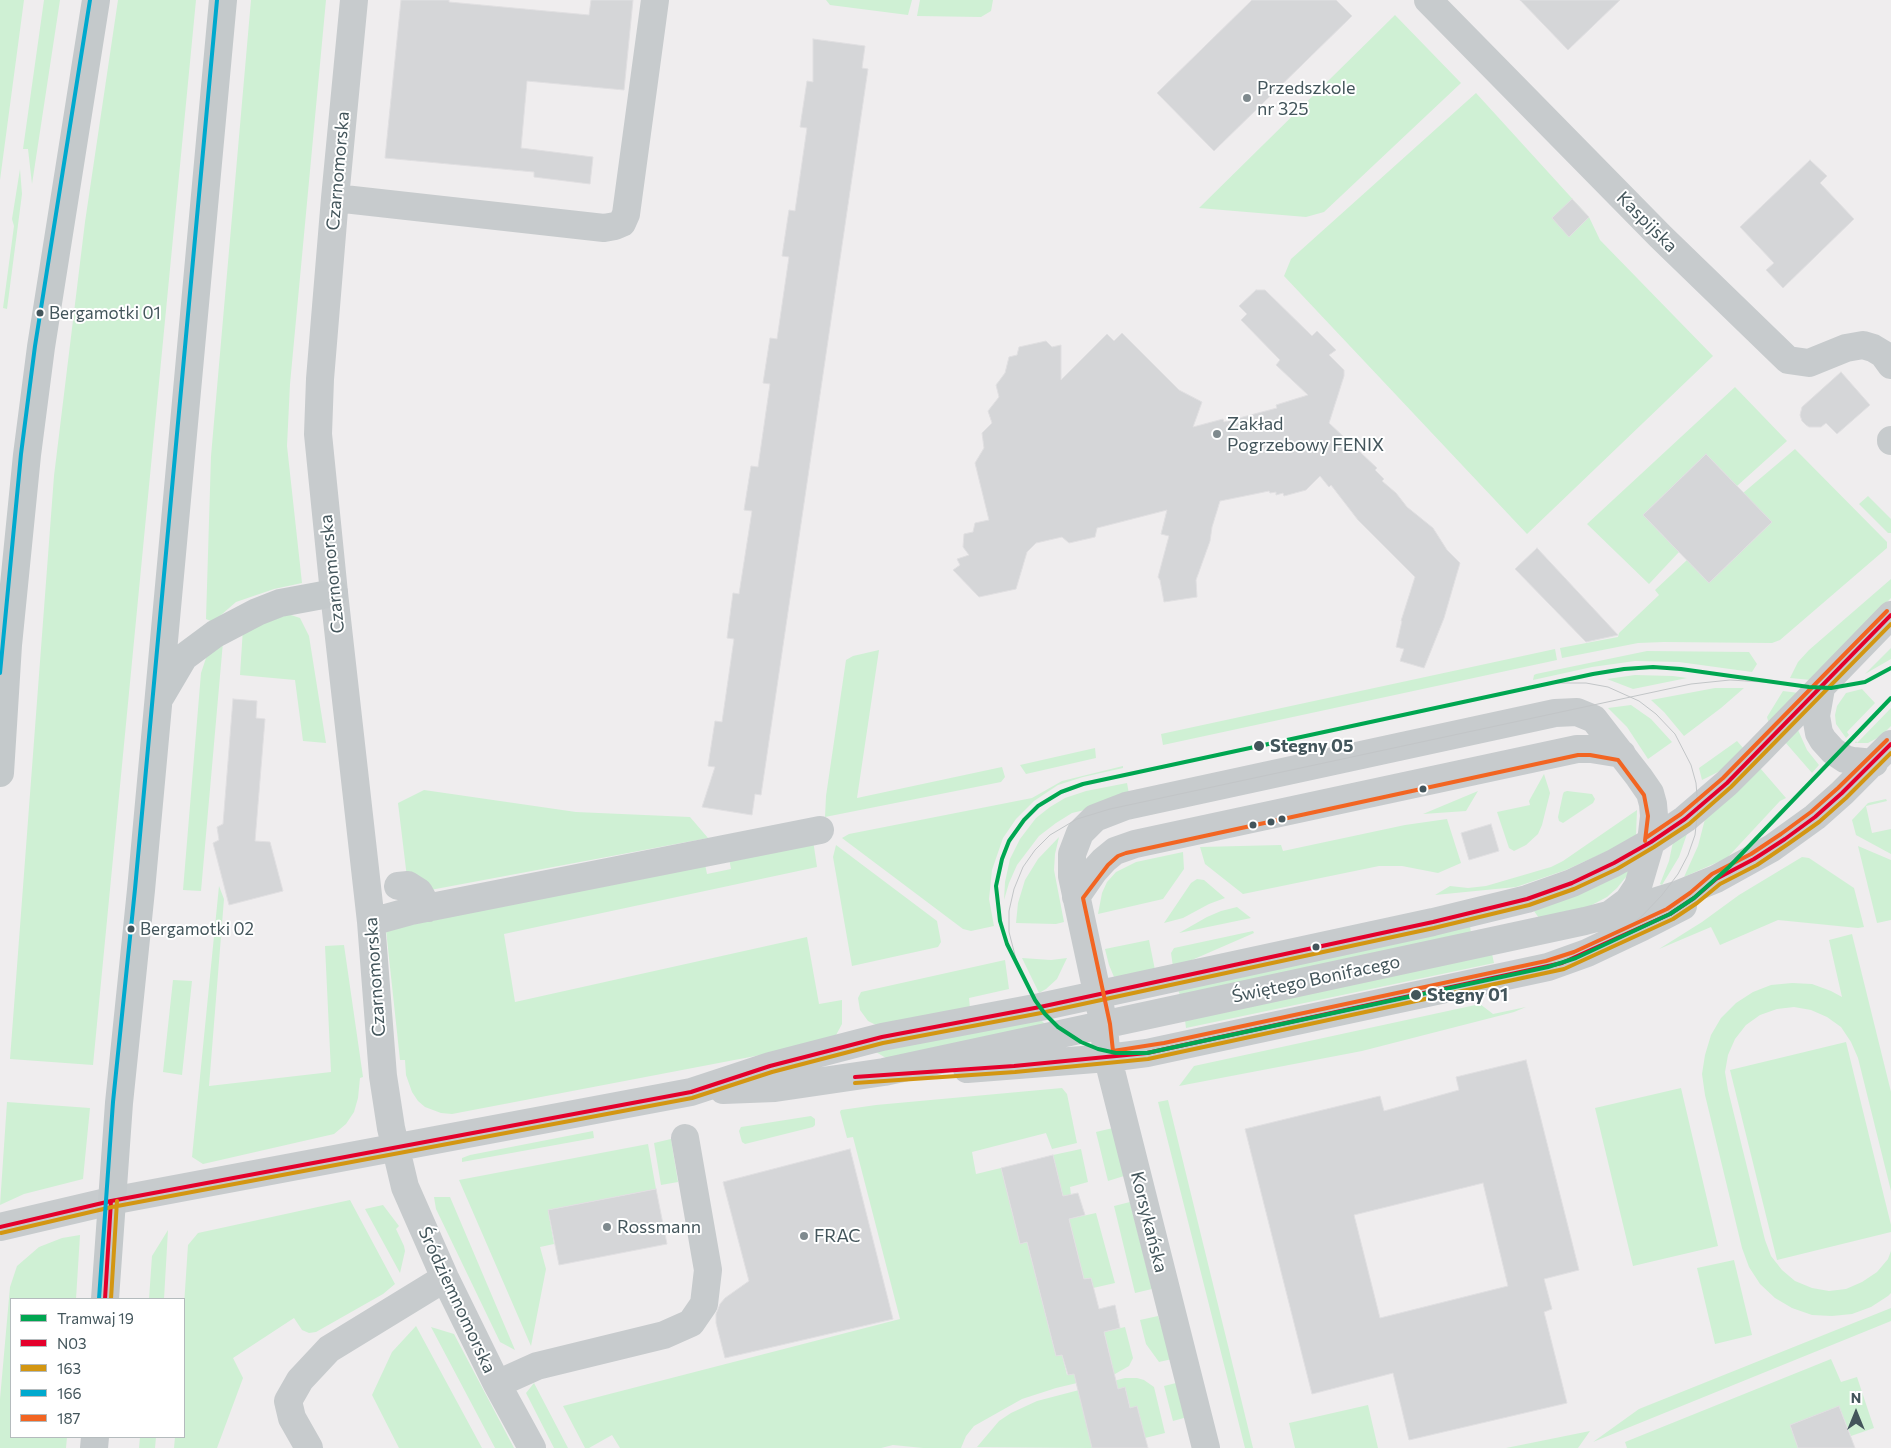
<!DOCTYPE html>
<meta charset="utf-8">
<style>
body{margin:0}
#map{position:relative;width:1891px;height:1448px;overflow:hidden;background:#efedee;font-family:Commissioner,sans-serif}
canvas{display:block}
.legend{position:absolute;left:10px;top:1298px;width:175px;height:140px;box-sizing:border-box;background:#fff;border:1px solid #b4bbbd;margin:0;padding:6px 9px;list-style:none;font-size:15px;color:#43555b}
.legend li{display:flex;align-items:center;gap:10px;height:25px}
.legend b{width:25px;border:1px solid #b4bbbd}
.north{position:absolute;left:1831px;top:1388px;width:50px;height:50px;-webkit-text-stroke:4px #fff;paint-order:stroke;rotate:0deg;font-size:14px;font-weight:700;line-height:20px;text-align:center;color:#43555b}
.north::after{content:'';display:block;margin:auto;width:18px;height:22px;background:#43555b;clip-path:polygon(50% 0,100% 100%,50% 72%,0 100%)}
</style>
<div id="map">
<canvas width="1891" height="1448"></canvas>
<ul class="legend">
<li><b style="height:6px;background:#00a651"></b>Tramwaj 19</li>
<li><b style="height:6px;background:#e4002b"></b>N03</li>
<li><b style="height:6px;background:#d39612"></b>163</li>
<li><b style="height:6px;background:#00a9ce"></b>166</li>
<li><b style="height:6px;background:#f26522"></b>187</li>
</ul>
<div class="north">N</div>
</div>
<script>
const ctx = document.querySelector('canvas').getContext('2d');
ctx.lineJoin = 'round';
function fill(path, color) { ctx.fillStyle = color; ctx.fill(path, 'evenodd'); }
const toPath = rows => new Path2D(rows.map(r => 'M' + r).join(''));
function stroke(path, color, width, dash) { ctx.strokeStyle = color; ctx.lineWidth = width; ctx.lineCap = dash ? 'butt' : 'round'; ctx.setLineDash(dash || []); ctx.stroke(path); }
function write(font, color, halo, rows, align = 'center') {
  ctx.font = font + ' Commissioner,sans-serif'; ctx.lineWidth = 4; ctx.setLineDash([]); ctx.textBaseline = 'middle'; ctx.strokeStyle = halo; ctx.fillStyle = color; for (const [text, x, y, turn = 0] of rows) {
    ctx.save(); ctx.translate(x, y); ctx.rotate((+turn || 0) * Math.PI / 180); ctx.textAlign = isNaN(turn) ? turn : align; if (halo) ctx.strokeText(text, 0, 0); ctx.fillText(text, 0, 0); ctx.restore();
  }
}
const green = toPath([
 [0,0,24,0,0,180],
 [44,0,60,0,32,184,28,149,23,149],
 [118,0,196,0,93,1065,10,1059,54,476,85,222],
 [251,0,326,0,290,384,287,446,302,583,274,589,236,602,213,622,206,619,211,456],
 [826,0,912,0,908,15,830,5],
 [920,0,993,0,991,11,981,17,917,16],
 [1395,15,1461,83,1324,212,1306,217,1199,208],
 [1476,93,1589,217,1600,240,1713,356,1527,534,1284,276,1291,259],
 [20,169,22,194,7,309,3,308,14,226,12,219],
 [1735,387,1787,441,1737,486,1706,454,1643,515,1679,552,1649,584,1587,524],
 [1795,449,1887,542,1887,548,1780,640,1772,643,1664,642,1638,643,1562,658,1560,648,1618,637,1619,633,1659,595,1655,590,1687,560,1709,583,1772,522,1743,493],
 [1868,496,1891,519,1891,533,1888,533,1859,504],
 [1891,579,1891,598,1811,680,1790,678,1798,662,1809,650],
 [285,613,300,618,309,636,326,743,303,741,295,680,240,675,243,628],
 [223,642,201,891,183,890,201,673,206,658],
 [1891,648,1891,659,1865,674],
 [1555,649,1557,660,1163,745,1161,734],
 [879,650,857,798,1002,767,1005,777,1001,782,825,817,826,796,846,660,853,656],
 [1647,651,1749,652,1757,664,1752,672,1679,662,1635,661,1592,667,1533,680,1534,675,1536,674],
 [1635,675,1673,676,1687,678,1633,689,1607,679],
 [1715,688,1744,688,1721,708,1684,736,1664,712,1651,700],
 [1862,689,1875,703,1847,732,1849,735,1846,738,1836,724,1835,715,1837,706,1846,693],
 [1783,691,1799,693,1769,724,1767,717],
 [1631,705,1651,719,1672,742,1648,759,1627,727,1608,708],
 [1891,708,1891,726,1881,736,1868,743,1855,743,1856,741,1857,743],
 [1798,730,1807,750,1819,765,1812,773,1785,742],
 [1737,741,1744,749,1720,771,1702,780,1699,768],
 [1095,748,1096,758,1026,774,1020,765],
 [1123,766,1123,768,1083,777,1058,785,1034,801,1016,819,1003,838,992,870,989,899,994,926,971,931,963,929,842,838,849,834,1032,798,1062,781],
 [1760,768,1786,798,1780,801,1727,858,1684,877,1698,846,1705,819],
 [1544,774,1550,793,1542,825,1538,834,1526,845,1514,851,1509,848,1497,812,1530,805,1529,801],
 [1127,783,1130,799,1072,813,1056,823,1039,836,1017,865,1009,883,1004,900,1005,882,1010,859,1020,839,1036,818,1050,807,1065,798,1086,791],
 [424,790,576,812,690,817,708,838,409,894,398,803],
 [1478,791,1466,811,1423,814],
 [1567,791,1592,794,1595,799,1593,803,1563,823,1559,821,1558,817,1563,794,1564,792],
 [1886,799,1887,801,1866,806,1872,833,1891,829,1891,854,1856,835,1852,820,1868,803],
 [1637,810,1636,835,1612,849,1566,870,1516,887,1435,895,1450,886,1468,888,1486,886,1551,867,1563,861],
 [1447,819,1461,863,1438,873,1402,866,1379,866,1243,894,1205,864,1200,847,1281,845,1283,851,1405,825],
 [1688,831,1679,857,1662,885,1660,884,1669,861,1673,842],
 [1059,837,1055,854,1054,870,1064,922,1056,924,1016,923,1018,903,1025,880,1038,859],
 [813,840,817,867,504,934,515,1002,807,937,819,1004,842,1000,842,1024,835,1037,771,1053,452,1114,441,1113,425,1107,418,1101,412,1092,406,1075,405,1060,400,1060,386,930,705,864,707,874,731,869,729,858],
 [836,845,937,921,941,942,938,947,852,966,833,857],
 [1858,846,1891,860,1891,920,1877,923],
 [1183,852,1184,869,1163,899,1098,914,1102,893,1107,882,1116,872,1136,862],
 [1802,857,1809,858,1854,888,1864,927,1858,928,1778,920,1720,945,1711,927,1659,949,1702,922,1739,895],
 [1628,870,1630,872,1617,888,1607,897,1588,907,1539,918,1534,911,1535,909],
 [1197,879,1204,880,1225,898,1209,904,1183,918,1164,923,1191,883],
 [219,886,224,899,209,1086,331,1072,325,946,344,945,363,1077,360,1078,358,1098,354,1112,346,1124,334,1134,203,1164,192,1157],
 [1237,907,1251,918,1179,933,1207,917,1221,911],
 [1470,926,1471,933,1180,996,1178,989],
 [1253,931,1254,933,1185,963,1173,967,1171,953,1174,948],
 [1852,934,1891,1092,1891,1191,1858,1058,1851,1042,1841,1027,1827,1017,1811,1010,1794,1007,1777,1009,1760,1015,1746,1025,1735,1039,1728,1055,1725,1072,1728,1090,1765,1240,1771,1256,1782,1270,1795,1281,1812,1288,1829,1291,1846,1289,1862,1282,1877,1272,1888,1259,1891,1251,1891,1293,1888,1296,1871,1307,1852,1314,1832,1316,1812,1315,1792,1308,1775,1298,1760,1284,1749,1267,1742,1248,1705,1095,1702,1074,1705,1055,1711,1035,1721,1018,1736,1003,1753,992,1771,985,1792,983,1812,984,1831,991,1842,997,1829,940],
 [1149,940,1155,970,1114,977,1109,965,1105,949],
 [1492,954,1494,963,1186,1028,1185,1020],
 [1022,958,1051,960,1067,958,1057,979,1046,989,1039,993],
 [1005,960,1009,989,969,998,970,1008,878,1026,868,1021,860,1010,858,998,861,992],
 [173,980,192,981,182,1075,163,1072],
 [1480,1004,1493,1014,1526,1007,1514,1012,1362,1051,1179,1086,1194,1066],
 [1040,1019,1046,1025,886,1058,876,1052],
 [1846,1042,1891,1225,1891,1232,1777,1260,1730,1070],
 [1062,1088,1067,1094,1077,1143,1052,1149,1046,1133,972,1152,976,1174,1001,1168,1020,1244,1027,1242,1056,1356,1062,1355,1067,1375,1112,1364,1104,1332,1125,1327,1133,1358,1129,1366,1115,1374,1056,1388,1022,1399,974,1426,966,1436,961,1448,923,1448,893,1445,881,1448,620,1448,612,1435,589,1448,585,1448,563,1406,900,1319,853,1137,847,1138,840,1112,841,1110,876,1105],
 [1681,1088,1718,1246,1633,1266,1595,1108],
 [1168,1100,1253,1448,1254,1448,1245,1448,1158,1102],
 [7,1102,90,1108,83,1179,24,1194,0,1205],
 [811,1116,815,1119,815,1125,813,1127,745,1144,742,1142,739,1131,741,1127],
 [1113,1128,1124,1176,1108,1181,1096,1132],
 [593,1131,594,1138,462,1162,462,1158,470,1155],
 [671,1139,678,1182,661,1185,654,1143],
 [648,1144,656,1189,548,1210,554,1244,540,1247,546,1269,531,1346,459,1180],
 [1081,1149,1088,1182,1070,1187,1071,1195,1063,1197,1053,1155],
 [434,1197,450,1197,515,1350,500,1342,436,1209],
 [350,1200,395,1284,383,1294,316,1332,309,1333,302,1330,294,1318,233,1358,243,1378,217,1448,174,1448,175,1437,184,1437,184,1305,188,1245,198,1233],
 [1130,1202,1152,1289,1135,1293,1114,1206],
 [383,1205,399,1226,396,1229,404,1246,405,1251,400,1273,365,1209],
 [1096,1213,1115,1283,1093,1288,1091,1278,1084,1279,1069,1219],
 [168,1230,164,1299,149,1299,152,1256],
 [80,1235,76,1299,11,1299,11,1437,67,1437,66,1448,0,1448,0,1399,10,1287,17,1266,39,1247,62,1238],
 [1734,1260,1752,1335,1715,1344,1697,1268],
 [1891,1308,1891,1321,1593,1442,1639,1409],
 [1158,1316,1172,1359,1159,1362,1146,1344,1140,1320],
 [416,1326,482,1448,399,1448,372,1395,392,1352],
 [431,1327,454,1334,514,1448,495,1448],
 [1831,1359,1841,1382,1857,1377,1874,1428,1851,1436,1839,1407,1790,1425,1798,1448,1627,1448,1625,1442],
 [1125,1378,1137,1378,1144,1380,1154,1387,1165,1433,1145,1438,1130,1408,1125,1388,1092,1448,977,1447,999,1421,1011,1413,1037,1401],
 [1180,1382,1191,1416,1173,1421,1164,1386],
 [534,1383,568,1448,554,1448,526,1393],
 [1368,1405,1378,1448,1295,1448,1289,1423],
 [1590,1431,1578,1448,1506,1448],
 [140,1437,156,1437,155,1448,139,1448]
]);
const building = toPath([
 [401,0,449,0,449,2,589,15,591,0,633,0,624,90,527,81,521,148,593,157,590,184,534,177,534,172,385,158,401,0],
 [1252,0,1336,0,1352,16,1214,151,1157,93,1252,0],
 [1520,0,1620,0,1568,50,1520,0],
 [813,39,865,46,862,68,868,69,761,795,755,794,752,815,702,807,715,767,708,766,715,721,722,722,734,639,727,638,733,593,739,594,752,511,744,510,751,466,758,467,770,384,763,383,770,338,777,339,789,257,782,256,789,210,795,211,807,128,800,127,807,81,813,82,813,39],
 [1810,160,1827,176,1820,183,1854,219,1783,288,1766,270,1774,263,1740,227,1810,160],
 [1572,199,1589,217,1569,237,1552,218,1572,199],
 [1256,290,1265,290,1312,336,1317,331,1336,350,1329,355,1344,370,1344,376,1329,423,1377,468,1375,470,1384,479,1382,481,1396,493,1407,507,1433,528,1447,550,1460,563,1444,618,1424,668,1400,661,1404,649,1396,647,1402,621,1401,621,1415,577,1358,520,1331,485,1329,487,1320,476,1306,490,1284,496,1283,493,1276,495,1276,492,1270,493,1269,491,1220,501,1212,527,1210,541,1196,580,1197,597,1164,602,1160,580,1158,577,1169,536,1161,534,1167,510,1097,528,1095,537,1069,543,1062,537,1036,543,1027,552,1016,589,979,597,953,570,960,565,957,559,969,555,963,547,964,534,973,532,975,523,989,520,975,463,984,448,982,433,992,423,988,411,999,397,996,385,1005,373,1009,357,1017,355,1019,347,1046,341,1052,347,1061,345,1061,380,1107,334,1114,341,1122,333,1179,390,1202,402,1193,427,1223,419,1224,422,1277,408,1276,405,1308,395,1276,365,1280,360,1241,320,1247,314,1239,306,1256,290],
 [1841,372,1870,405,1837,434,1826,423,1821,427,1809,427,1806,425,1802,421,1800,415,1802,407,1841,372],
 [1706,454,1772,522,1709,583,1643,515,1706,454],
 [1537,548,1618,635,1586,642,1515,569,1537,548],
 [233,699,257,701,256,718,265,719,255,841,270,842,283,891,229,905,213,843,219,840,217,827,223,824,233,699],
 [1491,824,1499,851,1469,860,1461,833,1491,824],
 [1526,1060,1579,1270,1544,1279,1552,1309,1544,1312,1567,1403,1409,1440,1393,1373,1312,1394,1245,1129,1380,1096,1384,1111,1459,1090,1456,1077,1526,1060],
 [1483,1183,1508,1286,1380,1318,1354,1215,1483,1183],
 [850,1149,893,1319,725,1358,716,1323,716,1314,720,1304,725,1298,749,1281,723,1182,850,1149],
 [1053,1155,1063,1196,1078,1193,1085,1215,1069,1219,1084,1279,1091,1278,1099,1309,1115,1305,1120,1328,1104,1332,1118,1389,1125,1387,1130,1408,1137,1406,1148,1448,1092,1448,1074,1374,1068,1375,1062,1355,1056,1356,1027,1242,1020,1244,1001,1168,1053,1155],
 [656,1189,667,1244,559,1265,548,1210,656,1189],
 [1839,1406,1855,1448,1798,1448,1790,1425,1839,1406]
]);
const minor = toPath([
 [354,0,335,198,320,379,318,434,334,593,371,922,383,1076,391,1128,405,1187,445,1278,497,1384,532,1448],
 [1428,0,1661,237,1788,360,1809,363,1846,348,1863,345,1873,348,1883,354,1891,365],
 [335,198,604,228,615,226,622,223,626,214,655,0],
 [1891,440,1891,441],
 [1821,688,1816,716,1819,733,1823,740,1833,751,1845,759,1853,761,1874,763],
 [398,886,408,885,419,892,428,908],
 [1076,897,1094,871,1104,860,1115,851,1135,844,1577,749,1591,749,1622,754],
 [371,922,411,911,820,830],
 [967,1069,1108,1058,1147,1053,1548,967,1587,953,1642,927,1683,906],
 [723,1090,775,1088,884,1072,1585,921,1631,909,1679,894,1716,879,1772,848,1815,817,1842,793,1891,744],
 [0,1227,111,1201,691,1092,770,1066,882,1037,1040,1007,1433,922,1527,899,1572,883,1614,863,1651,842,1685,819,1727,783,1758,752,1891,615],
 [497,1384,537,1366,664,1335,691,1323,704,1304,708,1270,685,1138],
 [309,1448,292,1418,288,1401,300,1380,329,1349,445,1278],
 [1206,1448,1106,1051,1104,1025,1072,876,1072,854,1080,833,1095,818,1126,806,1555,713,1577,712,1594,719,1639,777,1650,793,1653,804,1654,816,1651,842,1638,886,1628,901,1608,916]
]);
const major = toPath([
 [161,696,184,657,215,634,257,612,280,603,334,593],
 [0,773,8,645,27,455,41,347,96,0],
 [105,1299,119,1103,141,890,223,0],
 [94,1448,95,1437]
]);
const tram = toPath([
 [1535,687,1553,683,1586,683,1608,687,1639,701,1656,714,1675,734,1691,765,1696,783,1698,808,1695,835,1688,855,1678,874,1662,895,1642,916,1614,938,1587,953],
 [1024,979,1017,963,1009,932,1009,911,1014,889,1023,867,1035,850,1050,835,1077,819,1110,809,1691,684,1730,680,1779,683]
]);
const bus1 = toPath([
 [855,1077,1014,1066,1147,1053,1562,963,1670,914,1694,898,1716,879,1754,859,1785,839,1815,817,1842,793,1891,744],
 [0,1227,111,1201,691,1092,770,1066,882,1037,1040,1007,1433,922,1527,899,1572,883,1614,863,1651,842,1685,819,1727,783,1891,615],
 [105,1299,111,1201]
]);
const bus2 = toPath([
 [855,1083,1015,1072,1148,1059,1564,969,1673,919,1697,903,1720,884,1757,865,1788,844,1819,822,1846,798,1891,753],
 [1,1233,112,1207,692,1098,772,1072,883,1043,1041,1013,1434,928,1529,905,1574,889,1617,869,1654,847,1689,824,1731,787,1891,624],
 [111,1299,117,1201]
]);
const bus3 = toPath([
 [0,673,21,454,35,346,90,0],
 [99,1299,113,1102,135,889,217,0]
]);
const bus4 = toPath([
 [1647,837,1681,814,1723,778,1887,611],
 [1645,841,1648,816,1644,795,1618,760,1590,755,1578,755,1126,853,1118,856,1108,865,1083,898,1110,1024,1113,1051,1164,1043,1546,961,1574,952,1667,909,1690,893,1712,874,1751,854,1781,834,1811,812,1838,788,1887,740]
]);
const tram1 = toPath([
 [1891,668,1865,682,1831,688,1809,687,1681,669,1653,667,1624,669,1593,674,1083,784,1061,792,1038,806,1024,820,1009,841,1002,859,996,886,1000,921,1007,944,1035,1000,1045,1014,1058,1027,1081,1042,1098,1049,1116,1053,1147,1053,1548,967,1576,958,1670,914,1694,898,1729,867,1891,698]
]);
const markers = [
 [1247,98,5,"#7f8a8e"],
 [40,313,4.5,"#43555b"],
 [1217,434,5,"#7f8a8e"],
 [1259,746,6,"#43555b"],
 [1423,789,4.5,"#43555b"],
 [1282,819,4.5,"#43555b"],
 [1271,822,4.5,"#43555b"],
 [1253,825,4.5,"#43555b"],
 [131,929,4.5,"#43555b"],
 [1316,947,4.5,"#43555b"],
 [1416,995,6,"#43555b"],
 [607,1227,5,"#7f8a8e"],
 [804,1236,5,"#7f8a8e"]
];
const busNames = [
 ["Bergamotki 01",49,313],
 ["Bergamotki 02",140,929]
];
const poiNames = [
 ["Przedszkole",1257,88],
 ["nr 325",1257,109],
 ["Zakład",1227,424],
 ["Pogrzebowy FENIX",1227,445],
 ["Rossmann",617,1227],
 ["FRAC",814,1236]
];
const streetNames = [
 ["Czarnomorska",338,171,-85],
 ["Kaspijska",1647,222,45],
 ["Czarnomorska",332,574,-96],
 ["Czarnomorska",375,977,-94],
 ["Świętego Bonifacego",1316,979,-12],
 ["Korsykańska",1149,1222,76],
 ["Śródziemnomorska",457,1300,65]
];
const stopNames = [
 ["Stegny 05",1270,746],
 ["Stegny 01",1427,995]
];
fill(green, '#cff0d4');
fill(building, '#d5d6d8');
stroke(building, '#e0dfe1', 1);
stroke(minor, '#c7cbcd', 28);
stroke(major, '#c4c9cb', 28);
stroke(tram, '#c2c5c7', 1);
stroke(bus1, '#e4002b', 4);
stroke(bus2, '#d39612', 4);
stroke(bus3, '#00a9ce', 4);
stroke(bus4, '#f26522', 4);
stroke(tram1, '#00a651', 4);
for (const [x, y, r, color] of markers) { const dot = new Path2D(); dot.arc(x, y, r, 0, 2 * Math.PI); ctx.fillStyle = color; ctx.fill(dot); stroke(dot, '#fff', 2); }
write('17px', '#43555b', '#fff', busNames, 'left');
write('18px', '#43555b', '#fff', poiNames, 'left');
write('18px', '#43555b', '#fff', streetNames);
write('bold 18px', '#43555b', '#fff', stopNames, 'left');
</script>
